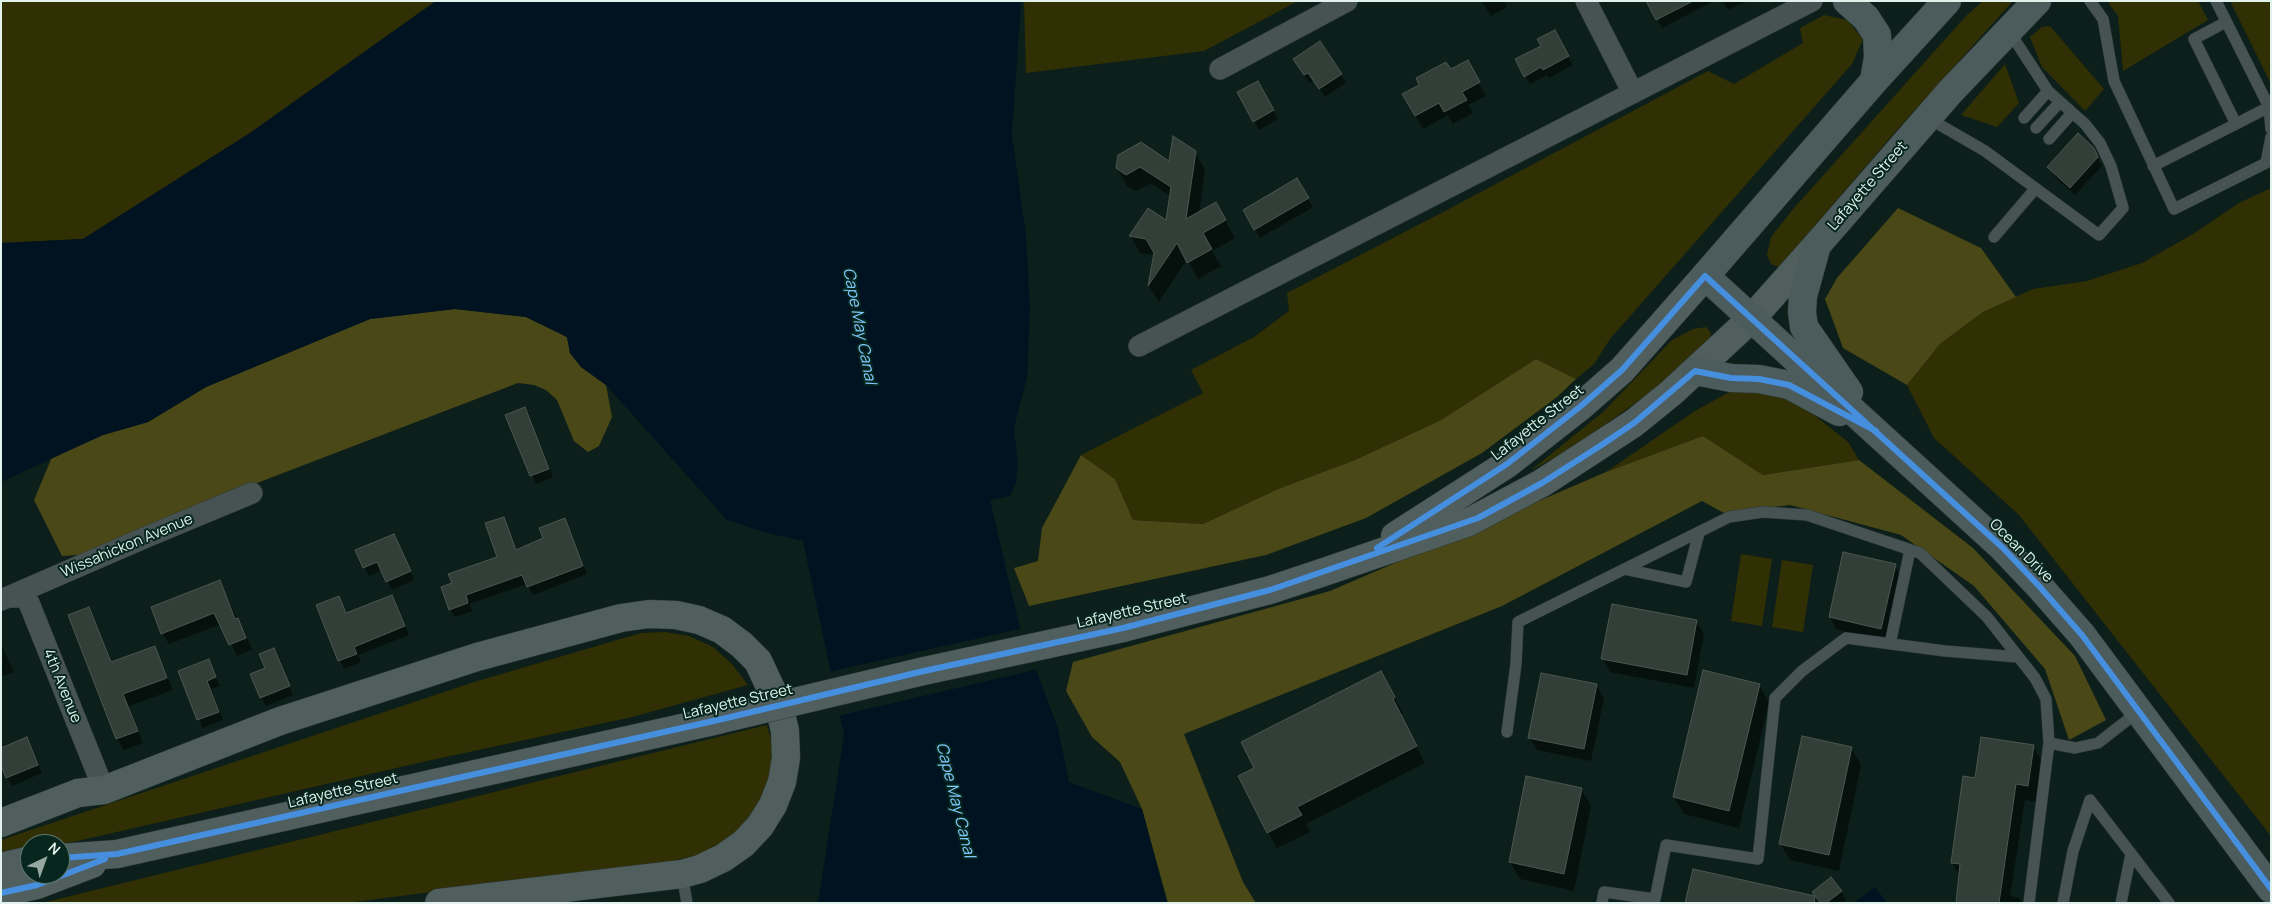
<!DOCTYPE html>
<style>
body{margin:0}
#map{position:relative;width:2272px;height:904px;overflow:hidden;background:#0d1f1a;font-family:Manrope,sans-serif}
canvas{display:block}
.frame{position:absolute;inset:0;border:2px solid #e1f2ec;pointer-events:none}
.north{position:absolute;left:20px;top:834px;width:50px;height:50px;box-sizing:border-box;background:#06261e;border:1px solid #5e7870;border-radius:50%;rotate:42deg;font-size:14px;font-weight:700;line-height:20px;text-align:center;color:#e1f2ec}
.north::after{content:'';display:block;margin:auto;width:18px;height:22px;background:#97a8a2;clip-path:polygon(50% 0,100% 100%,50% 72%,0 100%)}
</style>
<div id="map">
<canvas width="2272" height="904"></canvas>
<div class="frame"></div>
<div class="north">N</div>
</div>
<script>
const ctx = document.querySelector('canvas').getContext('2d');
ctx.lineJoin = 'round';
function fill(path, color) { ctx.fillStyle = color; ctx.fill(path, 'evenodd'); }
const toPath = rows => new Path2D(rows.map(r => 'M' + r).join(''));
function stroke(path, color, width, dash) { ctx.strokeStyle = color; ctx.lineWidth = width; ctx.lineCap = dash ? 'butt' : 'round'; ctx.setLineDash(dash || []); ctx.stroke(path); }
function write(font, color, halo, rows, align = 'center') {
  ctx.font = font + ' Manrope,sans-serif'; ctx.lineWidth = 4; ctx.setLineDash([]); ctx.textBaseline = 'middle'; ctx.strokeStyle = halo; ctx.fillStyle = color; for (const [text, x, y, turn = 0] of rows) {
    ctx.save(); ctx.translate(x, y); ctx.rotate((+turn || 0) * Math.PI / 180); ctx.textAlign = isNaN(turn) ? turn : align; if (halo) ctx.strokeText(text, 0, 0); ctx.fillText(text, 0, 0); ctx.restore();
  }
}
const green = toPath([
 [1,1,436,1,250,133,83,239,1,243],
 [1024,1,1298,1,1204,51,1026,73],
 [1983,1,2013,1,1896,131,1779,267,1771,264,1767,255,1771,237,1794,208,1966,16],
 [2107,1,2198,1,2208,20,2123,71,2118,16],
 [2230,1,2271,1,2271,84],
 [1824,15,1847,20,1863,39,1852,64,1610,339,1594,364,1576,379,1536,359,1441,420,1355,460,1278,489,1203,524,1133,520,1115,479,1081,455,1203,393,1191,370,1254,337,1289,311,1287,293,1447,210,1708,71,1734,84,1803,43,1800,28],
 [2050,26,2104,89,2085,111,2042,67,2030,37,2042,27],
 [2005,64,2019,103,1997,127,1961,115],
 [2271,188,2271,836,2019,515,1934,438,1907,385,1940,344,1983,312,2033,289,2087,281,2142,263,2193,234,2239,203],
 [1706,327,1711,333,1709,340,1651,392,1572,448,1530,471,1603,412,1672,340,1693,329],
 [1731,391,1772,392,1808,410,1848,442,1859,460,1763,475,1703,436,1606,472,1695,411],
 [1741,554,1772,559,1762,626,1731,621],
 [1782,560,1813,565,1803,632,1772,627],
 [665,632,689,636,713,647,732,664,748,685,632,717,427,761,60,845,30,844,30,852,1,858,1,840,474,682,641,633],
 [767,725,771,739,774,765,765,795,751,819,727,840,698,855,668,862,346,903,42,903]
]);
const forest = toPath([
 [1898,208,1981,248,2016,297,1983,312,1940,344,1907,385,1843,348,1825,299,1837,278],
 [455,309,526,317,567,337,570,353,581,367,606,385,612,417,599,446,588,452,574,441,557,400,546,390,534,385,518,383,150,524,78,555,62,556,34,500,52,457,103,435,148,422,206,387,370,319],
 [1536,359,1576,379,1557,397,1482,453,1366,518,1266,555,1029,606,1014,568,1038,561,1042,528,1081,455,1115,479,1133,520,1203,524,1278,489,1355,460,1441,420],
 [1703,436,1763,475,1859,460,1973,548,2075,656,2106,720,2069,740,2045,669,1974,586,1901,535,1790,505,1724,513,1702,501,1502,606,1184,734,1243,882,1256,903,1168,903,1142,809,1120,762,1092,737,1066,691,1073,662,1330,591,1606,472]
]);
const water = toPath([
 [436,1,1021,1,1012,135,1026,234,1030,307,1028,357,1027,377,1014,428,1018,464,1016,482,1010,496,990,500,1019,624,1058,728,1069,782,1142,809,1167,903,818,903,844,735,803,541,763,532,727,520,606,385,581,367,570,353,567,337,526,317,455,309,370,319,206,387,148,422,103,435,1,482,1,243,83,239,250,133],
 [1875,887,1887,903,1854,903]
]);
const pier = toPath([
 [1024,628,1039,669,837,716,828,672]
]);
const shadow = toPath([
 [1482,1,1504,1,1507,7,1491,16],
 [1648,1,1714,1,1662,28],
 [1723,1,1747,1,1728,10],
 [1554,32,1573,65,1549,78,1547,75,1530,84,1517,60,1542,46],
 [1320,42,1346,83,1325,97,1314,80,1310,83,1299,68],
 [1467,62,1486,96,1468,105,1473,113,1453,124,1448,115,1423,129,1404,95],
 [1257,82,1278,119,1259,130,1238,93],
 [2093,149,2102,166,2075,195,2054,176,2049,167],
 [1195,152,1205,170,1199,214,1216,204,1235,238,1212,251,1221,266,1198,279,1187,259,1159,302,1149,286,1155,255,1140,253,1131,236,1148,210,1167,222,1170,196,1151,183,1136,191,1127,186,1117,168,1170,163],
 [1297,180,1313,207,1260,238,1244,211],
 [524,408,553,477,536,484,507,415],
 [503,518,517,551,545,539,564,519,587,574,533,595,527,584,469,604,472,611,455,617,450,609,453,584,498,558],
 [394,535,414,580,392,590,382,570,369,576,364,567],
 [1895,566,1902,579,1888,641,1837,630,1830,617],
 [219,581,252,649,237,656,221,624,169,644,162,633],
 [392,596,409,635,358,655,361,662,344,669,340,660,338,598,347,614],
 [89,608,112,663,154,647,173,690,129,706,143,743,124,750,117,739],
 [1696,621,1704,634,1694,688,1610,672,1603,659],
 [1,644,14,672,1,677],
 [274,650,293,695,266,706,261,697,266,669],
 [208,660,220,686,211,689,223,720,203,728,180,672],
 [1596,685,1604,698,1591,761,1537,750,1529,737],
 [1759,685,1769,702,1739,828,1684,814,1674,797],
 [1390,689,1403,714,1401,715,1425,763,1306,824,1310,832,1277,848,1268,832,1256,768],
 [26,739,42,773,12,786,7,777],
 [2033,746,2042,762,2037,802,2025,800,2010,896,2019,898,2022,903,1957,903,1960,877,1952,863,1976,779],
 [1851,748,1861,765,1839,871,1790,860,1780,843],
 [1581,789,1591,806,1574,891,1520,879,1510,862],
 [1841,891,1846,900,1842,903,1820,903,1814,892]
]);
const building = toPath([
 [1646,1,1693,1,1656,20,1646,1],
 [1555,30,1569,56,1543,70,1541,67,1524,77,1515,59,1541,46,1537,39,1555,30],
 [1320,41,1342,74,1319,89,1308,73,1304,75,1293,59,1320,41],
 [1468,60,1480,82,1462,92,1467,100,1444,112,1439,103,1415,116,1402,94,1419,85,1416,78,1446,62,1451,69,1468,60],
 [1258,81,1274,110,1253,122,1237,92,1258,81],
 [2078,133,2094,148,2098,157,2070,188,2047,167,2078,133],
 [1173,136,1196,151,1186,219,1216,202,1226,220,1203,233,1212,249,1187,263,1177,243,1148,286,1154,253,1146,239,1129,236,1148,208,1166,220,1171,187,1140,167,1126,175,1116,168,1118,155,1141,142,1169,161,1173,136],
 [1297,178,1309,198,1254,230,1243,210,1297,178],
 [525,407,549,469,530,476,505,415,525,407],
 [504,517,516,550,543,538,539,528,565,518,583,566,527,587,522,575,466,595,468,603,449,610,441,587,452,583,448,574,497,557,485,523,504,517],
 [394,534,411,571,386,582,377,562,363,568,355,550,394,534],
 [1843,552,1896,564,1881,629,1829,617,1843,552],
 [220,580,235,619,238,618,246,638,229,645,214,613,161,634,151,607,220,580],
 [392,595,405,626,354,647,357,654,338,661,316,605,339,596,346,613,392,595],
 [1612,604,1697,620,1687,675,1601,659,1612,604],
 [89,607,111,662,155,646,167,678,123,694,138,731,116,739,68,615,89,607],
 [274,648,290,686,260,698,250,674,265,668,259,654,274,648],
 [209,659,216,677,207,681,219,712,197,720,178,671,209,659],
 [1703,670,1760,684,1729,811,1673,797,1703,670],
 [1381,671,1395,697,1393,699,1417,746,1297,807,1302,815,1267,833,1238,776,1254,768,1241,742,1381,671],
 [1541,673,1597,684,1584,749,1528,738,1541,673],
 [1802,736,1852,747,1829,855,1779,844,1802,736],
 [27,737,38,765,6,778,1,766,1,748,27,737],
 [1981,737,2034,745,2028,786,2016,784,1999,903,1956,903,1960,864,1951,863,1963,776,1975,778,1981,737],
 [1526,776,1582,788,1564,874,1509,862,1526,776],
 [1693,869,1815,896,1814,903,1685,903,1693,869],
 [1831,877,1842,891,1826,903,1821,903,1812,892,1831,877]
]);
const lane = toPath([
 [2090,1,2103,19,2114,81,2174,209,2266,163,2271,137],
 [2216,1,2269,107,2271,129],
 [2226,22,2194,39,2236,124,2269,107],
 [1928,118,1985,151,2099,235,2123,208,2111,166,2100,143,2085,124,2048,91,2009,31],
 [2024,118,2048,91],
 [2036,128,2060,102],
 [2049,139,2072,113],
 [2153,166,2236,124],
 [1994,237,2035,189],
 [1624,569,1686,582,1699,533],
 [1890,644,1910,550],
 [1507,732,1516,664,1518,622,1729,517,1763,512,1807,515,1920,553,1987,617,2035,678,2046,699,2049,743,2075,748,2098,743,2139,711],
 [682,874,687,903],
 [1602,903,1604,892,1655,899,1666,845,1758,859,1775,698,1802,671,1846,638,1945,651,2018,657],
 [2029,903,2049,743],
 [2063,903,2073,851,2090,800,2169,903],
 [2121,903,2131,854]
]);
const street = toPath([
 [1586,1,1633,93],
 [1220,69,1347,1],
 [1139,346,1812,1],
 [10,597,23,597,29,603,104,790],
 [1,600,144,538,252,493]
]);
const secondary = toPath([
 [1395,536,1507,464,1581,406,1622,370,1705,276],
 [1123,628,1270,590,1327,571,1469,522,1542,483,1634,423,1671,393,1752,318,1817,245],
 [1,823,78,793,104,790,280,721,477,657,621,618,649,614,676,615,699,620,722,630,742,645,758,661,779,706,785,731,786,758,782,782,773,805,760,826,743,844,723,858,700,869,682,874,439,903],
 [60,858,117,854,718,720],
 [1,867,30,860],
 [1,893,37,885,92,864]
]);
const primary = toPath([
 [1847,1,1866,18,1877,35,1878,57,1874,81],
 [1947,1,1874,81,1705,276,2003,548,2039,586,2082,635,2271,889],
 [1695,371,1731,378,1759,379,1789,385,1839,412],
 [1849,392,1804,327,1802,312,1803,296,1817,245,1950,92,2037,1]
]);
const secondaryBridge = toPath([
 [718,720,924,671,1123,628]
]);
const cycleway = toPath([
 [1377,548,1507,464,1581,406,1622,370,1705,276,2003,548,2039,586,2082,635,2271,889],
 [60,858,117,854,718,720,924,671,1123,628,1270,590,1478,518,1542,483,1600,446,1634,423,1695,371,1731,378,1759,379,1789,385,1876,431],
 [1,893,37,885,105,859]
]);
const streetNames = [
 ["Lafayette Street",1868,186,-49],
 ["Lafayette Street",1538,423,-38],
 ["Wissahickon Avenue",127,546,-23],
 ["Ocean Drive",2021,551,45],
 ["Lafayette Street",1132,611,-13],
 ["4th Avenue",62,686,68],
 ["Lafayette Street",738,702,-13],
 ["Lafayette Street",343,791,-13]
];
const waterNames = [
 ["Cape May Canal",859,326,79],
 ["Cape May Canal",955,800,76]
];
fill(green, '#312f04');
fill(forest, '#4a4816');
fill(water, '#011321');
fill(pier, '#0d1f1a');
fill(shadow, '#0007');
fill(building, '#323e38');
stroke(building, '#4b574f', 1);
stroke(lane, '#2c3b37', 12);
stroke(street, '#2c3b37', 22);
stroke(secondary, '#2c3b37', 29);
stroke(primary, '#2c3b37', 29);
stroke(lane, '#475253', 11);
stroke(street, '#475253', 21);
stroke(secondary, '#505e5e', 28);
stroke(primary, '#4c5b5b', 28);
stroke(secondaryBridge, '#2c3b37', 29, []);
stroke(secondaryBridge, '#505e5e', 28);
stroke(cycleway, '#468fdf', 6);
write('15px', '#e1f2ec', '#06261e', streetNames);
write('italic 16px', '#7fc9fe', '#06261e', waterNames);
</script>
